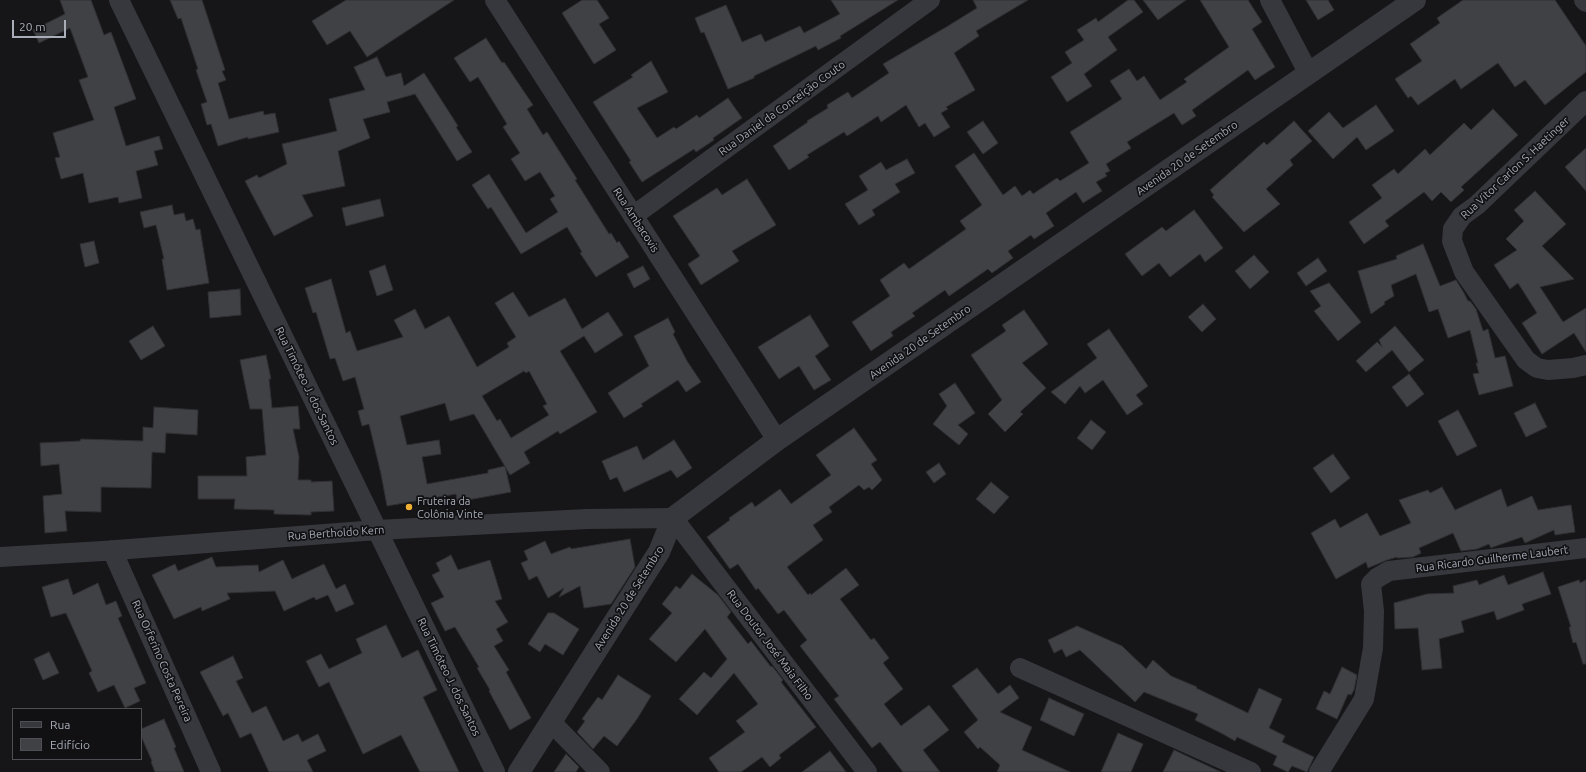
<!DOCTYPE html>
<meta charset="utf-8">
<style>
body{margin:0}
#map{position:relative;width:1586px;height:772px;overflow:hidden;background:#161618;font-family:Ubuntu,sans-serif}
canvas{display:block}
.legend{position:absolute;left:12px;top:708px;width:130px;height:52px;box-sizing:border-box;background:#111113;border:1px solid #4d4f55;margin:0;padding:5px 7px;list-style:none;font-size:12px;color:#a8adb8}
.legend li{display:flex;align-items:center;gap:8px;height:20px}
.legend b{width:20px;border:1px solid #4d4f55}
.scale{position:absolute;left:12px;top:20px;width:54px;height:18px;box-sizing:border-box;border:2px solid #a8adb8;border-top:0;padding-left:5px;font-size:12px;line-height:14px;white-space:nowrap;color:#a8adb8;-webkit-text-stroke:3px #111113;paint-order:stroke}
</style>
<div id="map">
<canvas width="1586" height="772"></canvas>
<ul class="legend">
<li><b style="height:5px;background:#37383d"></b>Rua</li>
<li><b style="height:11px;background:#404145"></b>Edifício</li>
</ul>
<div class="scale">20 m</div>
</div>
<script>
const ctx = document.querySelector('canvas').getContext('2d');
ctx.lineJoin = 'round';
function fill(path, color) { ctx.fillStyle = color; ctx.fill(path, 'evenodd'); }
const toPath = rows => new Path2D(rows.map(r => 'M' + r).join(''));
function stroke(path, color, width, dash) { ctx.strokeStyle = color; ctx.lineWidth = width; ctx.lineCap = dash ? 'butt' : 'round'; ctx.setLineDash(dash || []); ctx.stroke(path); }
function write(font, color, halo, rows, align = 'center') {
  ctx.font = font + ' Ubuntu,sans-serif'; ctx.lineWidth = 3.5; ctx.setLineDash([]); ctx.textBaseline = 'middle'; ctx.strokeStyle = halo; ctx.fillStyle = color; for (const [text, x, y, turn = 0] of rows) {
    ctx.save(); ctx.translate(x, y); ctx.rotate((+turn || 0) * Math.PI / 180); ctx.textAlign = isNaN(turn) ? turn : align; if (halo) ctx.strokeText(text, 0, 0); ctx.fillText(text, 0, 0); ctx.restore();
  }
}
const building = toPath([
 [60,0,91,0,104,35,111,32,136,99,114,107,126,146,159,136,163,149,154,151,158,165,136,171,142,198,119,203,118,197,89,203,83,173,61,179,55,158,60,157,53,133,94,120,79,80,88,77,70,28,39,43,33,30,65,14,60,0],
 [170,0,202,0,225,70,222,71,226,80,218,83,229,119,263,111,264,115,275,113,279,132,248,139,248,137,218,146,211,124,207,125,201,104,207,102,196,70,198,69,181,18,178,19,170,0],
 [346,0,454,0,367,57,350,31,327,45,312,21,346,0],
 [582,0,597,0,609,18,599,24,616,50,594,64,562,13,582,0],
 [831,0,898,0,840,36,841,38,818,50,816,46,754,76,754,78,728,89,704,32,701,33,695,18,726,5,742,42,761,34,765,42,800,26,804,33,840,14,831,0],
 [973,0,1028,0,976,31,979,36,954,53,975,90,946,107,948,109,941,113,950,127,934,137,925,123,919,127,906,105,881,122,878,116,847,136,844,132,807,155,809,157,789,170,773,146,808,122,807,121,828,108,827,105,848,92,852,98,889,73,883,64,948,26,977,8,973,0],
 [1128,0,1134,0,1143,12,1108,37,1117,50,1084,74,1092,86,1067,102,1051,77,1072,63,1065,52,1084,40,1077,30,1096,18,1098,22,1128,0],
 [1143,0,1186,0,1158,20,1143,0],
 [1200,0,1248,0,1262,22,1252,29,1275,67,1255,80,1248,70,1192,110,1196,116,1182,125,1174,113,1127,142,1131,148,1106,164,1110,171,1105,173,1107,176,1096,182,1102,191,1083,203,1076,192,1046,213,1054,226,1034,239,1031,235,1008,251,1013,258,992,273,988,269,949,296,945,290,912,313,915,316,891,332,893,336,871,351,852,322,890,296,880,280,904,263,909,269,966,229,960,221,982,205,955,166,974,153,1003,195,1015,186,1022,196,1030,190,1033,194,1057,178,1060,181,1089,163,1070,132,1122,99,1110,81,1129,69,1137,81,1144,76,1160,100,1187,82,1184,79,1229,47,1200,0],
 [1306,0,1328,0,1334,10,1318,20,1306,0],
 [1463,0,1555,0,1586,46,1586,72,1545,105,1525,80,1515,87,1498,63,1461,89,1455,79,1418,105,1411,96,1408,98,1395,79,1422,61,1410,44,1440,23,1437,18,1463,0],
 [486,38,502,63,504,62,533,105,527,109,543,135,547,132,577,179,575,180,609,234,611,233,617,243,619,241,629,257,596,277,580,253,582,252,567,227,521,254,491,207,488,209,472,185,489,174,526,233,558,212,550,199,555,196,540,172,525,181,511,159,520,153,503,127,507,124,478,77,470,82,454,58,486,38],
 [377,57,386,77,401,73,404,86,424,73,458,126,456,127,472,152,457,161,415,94,387,102,390,112,363,119,370,138,338,151,345,186,302,195,313,216,274,236,245,181,257,175,259,178,287,164,282,144,337,131,329,99,365,90,354,67,377,57],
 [651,61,668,92,637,108,657,138,674,127,676,129,697,115,699,118,728,98,742,118,713,138,714,140,696,152,694,149,642,182,629,162,631,161,593,102,633,77,631,75,651,61],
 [1376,105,1394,131,1366,150,1357,137,1333,159,1308,131,1329,112,1343,128,1376,105],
 [1493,109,1518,135,1461,187,1464,190,1451,202,1441,192,1432,201,1424,192,1385,221,1389,226,1364,244,1349,222,1382,198,1372,185,1394,169,1398,174,1425,149,1430,155,1464,123,1471,130,1493,109],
 [983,121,998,143,983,154,967,132,983,121],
 [1294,121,1312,141,1290,160,1293,165,1266,189,1280,204,1244,232,1212,197,1214,195,1210,190,1264,142,1267,145,1294,121],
 [1586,148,1586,191,1565,167,1586,148],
 [907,159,915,173,895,184,900,192,872,210,875,215,859,225,845,204,868,190,859,176,881,162,886,170,907,159],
 [747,179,776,225,732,251,739,261,701,285,688,264,700,256,673,216,717,188,722,195,747,179],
 [1535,191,1566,224,1542,246,1574,279,1540,287,1563,322,1586,308,1586,352,1574,333,1542,354,1522,323,1537,313,1518,283,1510,289,1494,265,1517,250,1506,239,1524,221,1514,210,1535,191],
 [380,199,384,216,346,226,342,208,380,199],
 [172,205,174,215,184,213,186,221,193,219,196,230,200,229,209,283,167,290,162,259,164,259,156,225,144,228,140,212,172,205],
 [1194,210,1223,248,1205,262,1200,254,1170,277,1159,263,1142,276,1125,254,1162,227,1166,231,1194,210],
 [94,241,99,263,85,267,80,244,94,241],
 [1423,244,1440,286,1456,280,1464,293,1468,301,1470,301,1476,309,1483,331,1488,329,1495,358,1505,356,1513,386,1479,395,1473,374,1479,373,1476,363,1478,363,1470,330,1448,338,1438,309,1429,312,1416,274,1391,285,1394,296,1384,302,1385,304,1371,314,1358,271,1397,259,1396,256,1423,244],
 [1254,255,1269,272,1250,289,1235,271,1254,255],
 [1318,258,1327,271,1306,286,1297,273,1318,258],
 [385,265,393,290,377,296,369,271,385,265],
 [643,266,650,279,634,288,627,274,643,266],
 [331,279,346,333,350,331,357,351,403,337,394,320,415,309,425,329,449,316,477,367,509,347,507,343,516,337,495,303,513,292,529,317,565,298,582,329,608,312,623,335,595,353,584,336,560,351,597,412,560,434,558,431,524,452,530,463,510,475,474,414,450,421,445,403,400,416,407,445,439,440,441,454,422,457,427,484,488,473,488,470,505,466,511,492,457,502,456,494,387,506,381,474,369,424,362,426,358,411,364,409,355,377,343,381,335,358,330,359,316,312,313,313,305,288,331,279],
 [524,371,526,373,529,371,547,404,543,406,549,415,511,438,500,419,497,421,482,396,524,371],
 [1329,283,1361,322,1338,341,1314,311,1321,306,1310,291,1329,283],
 [240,289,241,315,210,318,208,292,240,289],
 [1203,304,1216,319,1202,332,1188,317,1203,304],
 [1024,310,1048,344,1022,363,1046,388,1020,412,1023,414,1005,432,988,414,1002,400,971,355,1006,331,1002,325,1024,310],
 [810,315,829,346,815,356,831,380,814,390,799,366,779,379,758,347,810,315],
 [668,318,675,332,673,334,687,361,701,382,686,392,678,380,641,404,643,406,624,418,608,393,649,366,634,336,668,318],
 [153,326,165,346,141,360,129,341,153,326],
 [1395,326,1424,360,1409,372,1392,350,1366,372,1356,361,1377,342,1382,347,1379,340,1395,326],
 [1109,329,1148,386,1136,395,1143,404,1127,415,1103,380,1085,393,1080,386,1065,404,1051,392,1097,358,1087,344,1109,329],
 [266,355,271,379,269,379,272,408,298,406,300,429,293,429,299,457,298,480,311,480,311,482,332,481,334,511,311,512,311,515,274,514,274,510,234,509,235,499,198,499,198,476,247,476,246,457,266,455,262,409,250,409,240,360,266,355],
 [1409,374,1424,394,1407,407,1392,387,1409,374],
 [955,383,975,413,958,425,968,434,959,445,933,424,947,406,939,394,955,383],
 [1535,403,1547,427,1526,437,1514,413,1535,403],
 [154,407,198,410,197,435,166,433,165,453,152,452,151,488,101,487,101,512,65,511,67,531,45,533,43,496,62,494,59,464,41,466,40,443,80,441,81,439,143,441,143,427,153,428,154,407],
 [1458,410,1477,446,1457,456,1438,421,1458,410],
 [1091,420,1106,432,1092,450,1077,438,1091,420],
 [854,428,877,460,871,464,882,480,872,490,869,487,864,490,859,485,829,507,832,512,813,525,823,540,787,567,808,595,810,593,811,595,846,568,859,585,840,599,871,640,874,638,889,658,883,663,903,689,884,704,901,726,929,705,949,730,923,750,940,772,903,772,880,742,872,748,834,699,839,696,800,646,807,640,784,610,778,614,758,588,756,590,738,564,730,569,707,537,730,520,729,518,752,502,755,507,780,489,791,504,831,475,816,455,854,428],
 [674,440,692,468,677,478,671,470,624,492,617,477,610,480,602,461,637,446,643,460,674,440],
 [1333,454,1350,478,1331,493,1313,468,1333,454],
 [939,463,946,474,934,483,926,472,939,463],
 [991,482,1009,497,994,514,976,499,991,482],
 [1442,487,1455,510,1501,489,1507,507,1532,496,1538,510,1571,505,1575,532,1555,535,1554,530,1525,543,1522,537,1493,547,1491,548,1489,544,1477,549,1461,551,1453,533,1419,548,1421,553,1413,557,1397,558,1397,557,1387,560,1368,568,1366,562,1336,579,1311,533,1335,519,1340,528,1367,513,1380,536,1411,523,1399,500,1428,490,1430,493,1442,487],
 [630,539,635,567,611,604,584,608,580,586,559,597,564,588,548,598,537,576,529,580,521,563,528,560,524,551,545,541,551,554,570,547,571,549,630,539],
 [451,555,458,570,490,560,502,599,495,601,508,622,496,629,503,641,494,646,509,670,506,672,531,718,510,730,489,691,490,690,477,668,479,667,455,627,445,631,431,603,444,597,432,575,440,571,436,563,451,555],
 [212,557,216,567,258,565,259,572,283,560,292,579,324,564,336,589,345,584,354,604,336,612,328,595,316,600,314,597,284,611,275,591,227,593,230,599,202,611,201,607,174,619,152,575,175,564,178,571,212,557],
 [1543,572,1551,594,1522,604,1524,610,1497,620,1494,611,1461,621,1464,632,1439,639,1442,668,1422,670,1418,628,1395,629,1394,603,1427,594,1454,593,1453,586,1477,580,1479,585,1504,575,1508,585,1543,572],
 [692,574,718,595,731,612,727,617,748,644,751,641,771,667,772,666,783,680,781,682,816,727,779,755,781,758,770,767,762,757,741,772,719,772,709,758,745,732,736,721,758,704,734,673,697,715,679,699,704,672,711,678,727,659,705,629,676,662,649,639,672,613,662,604,676,586,680,589,692,574],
 [68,579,73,595,98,583,106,605,116,601,122,616,118,618,146,683,134,688,140,701,125,708,114,685,98,692,89,673,92,671,66,613,51,617,42,587,68,579],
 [1579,580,1580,583,1586,580,1586,664,1583,664,1576,642,1573,643,1569,627,1571,627,1558,587,1579,580],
 [548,613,554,613,579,629,563,655,545,644,540,652,528,644,548,613],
 [386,625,402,658,418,650,437,690,423,697,459,772,420,772,401,735,363,754,329,682,319,687,306,661,321,654,329,669,362,653,356,639,386,625],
 [1077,626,1122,646,1146,669,1153,660,1171,676,1197,687,1196,688,1248,713,1259,688,1282,699,1269,728,1285,736,1282,742,1314,757,1307,772,1292,766,1288,772,1273,765,1277,756,1237,737,1235,741,1223,734,1195,720,1198,714,1144,692,1135,702,1080,650,1066,657,1062,649,1054,653,1048,640,1077,626],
 [49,652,59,673,43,680,34,659,49,652],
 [233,656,243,678,236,681,252,713,266,706,283,741,298,734,302,742,318,734,326,751,307,760,313,772,269,772,251,733,240,738,228,713,223,716,200,672,233,656],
 [1342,667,1357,675,1354,690,1351,695,1348,694,1337,719,1316,709,1324,691,1330,694,1342,667],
 [977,668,998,694,1010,685,1019,698,1000,712,1032,727,1022,750,1070,772,997,772,1000,765,980,747,978,749,964,732,978,720,952,686,977,668],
 [618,675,651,696,637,719,617,746,604,736,593,749,577,732,585,721,582,719,598,697,602,700,618,675],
 [1049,698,1084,714,1074,736,1040,720,1049,698],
 [164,719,176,747,174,748,184,772,155,772,151,762,152,761,141,736,141,729,164,719],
 [1118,733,1143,744,1131,772,1101,772,1118,733],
 [1174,750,1191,758,1221,772,1163,772,1174,750],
 [830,751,846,772,802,772,830,751],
 [566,754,579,767,576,772,554,772,566,754]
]);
const minor = toPath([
 [119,0,495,772],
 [495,0,777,440],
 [1270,0,1309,74],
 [1584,0,1586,2],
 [1586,101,1477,205,1462,216,1453,229,1452,241,1464,272,1526,360,1537,368,1548,370,1573,368,1586,365],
 [633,216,930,0],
 [112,550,211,772],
 [0,557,103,551,377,530,587,519,673,518,867,772],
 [1020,668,1251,772],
 [551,722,600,772],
 [1319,772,1364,699,1373,648,1374,611,1371,584,1377,578,1389,571,1586,548]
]);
const tertiary = toPath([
 [519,772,659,552,673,518,777,440,1415,0]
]);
const markers = [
 [409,507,4,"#f2b134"]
];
const streetNames = [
 ["Rua Daniel da Conceição Couto",782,108,-36],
 ["Avenida 20 de Setembro",1187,158,-35],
 ["Rua Vitor Carlon S. Haetinger",1515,168,-43],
 ["Rua Ambacovis",636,220,57],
 ["Avenida 20 de Setembro",920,342,-35],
 ["Rua Timóteo J. dos Santos",307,386,64],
 ["Rua Bertholdo Kern",336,533,-4],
 ["Rua Ricardo Guilherme Laubert",1492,559,-7],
 ["Avenida 20 de Setembro",629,598,-58],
 ["Rua Doutor José Maia Filho",770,645,53],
 ["Rua Orferino Costa Pereira",162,661,66],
 ["Rua Timóteo J. dos Santos",449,677,64]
];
const poiNames = [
 ["Fruteira da",417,501],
 ["Colônia Vinte",417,514]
];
fill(building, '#404145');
stroke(building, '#303034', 1);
stroke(minor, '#37383d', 20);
stroke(tertiary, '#37383d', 22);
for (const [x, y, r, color] of markers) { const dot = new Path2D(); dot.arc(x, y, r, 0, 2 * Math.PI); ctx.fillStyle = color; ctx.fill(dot); stroke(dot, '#111113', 1.5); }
write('11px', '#a8adb8', '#111113', streetNames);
write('11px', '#a8adb8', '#111113', poiNames, 'left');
</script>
